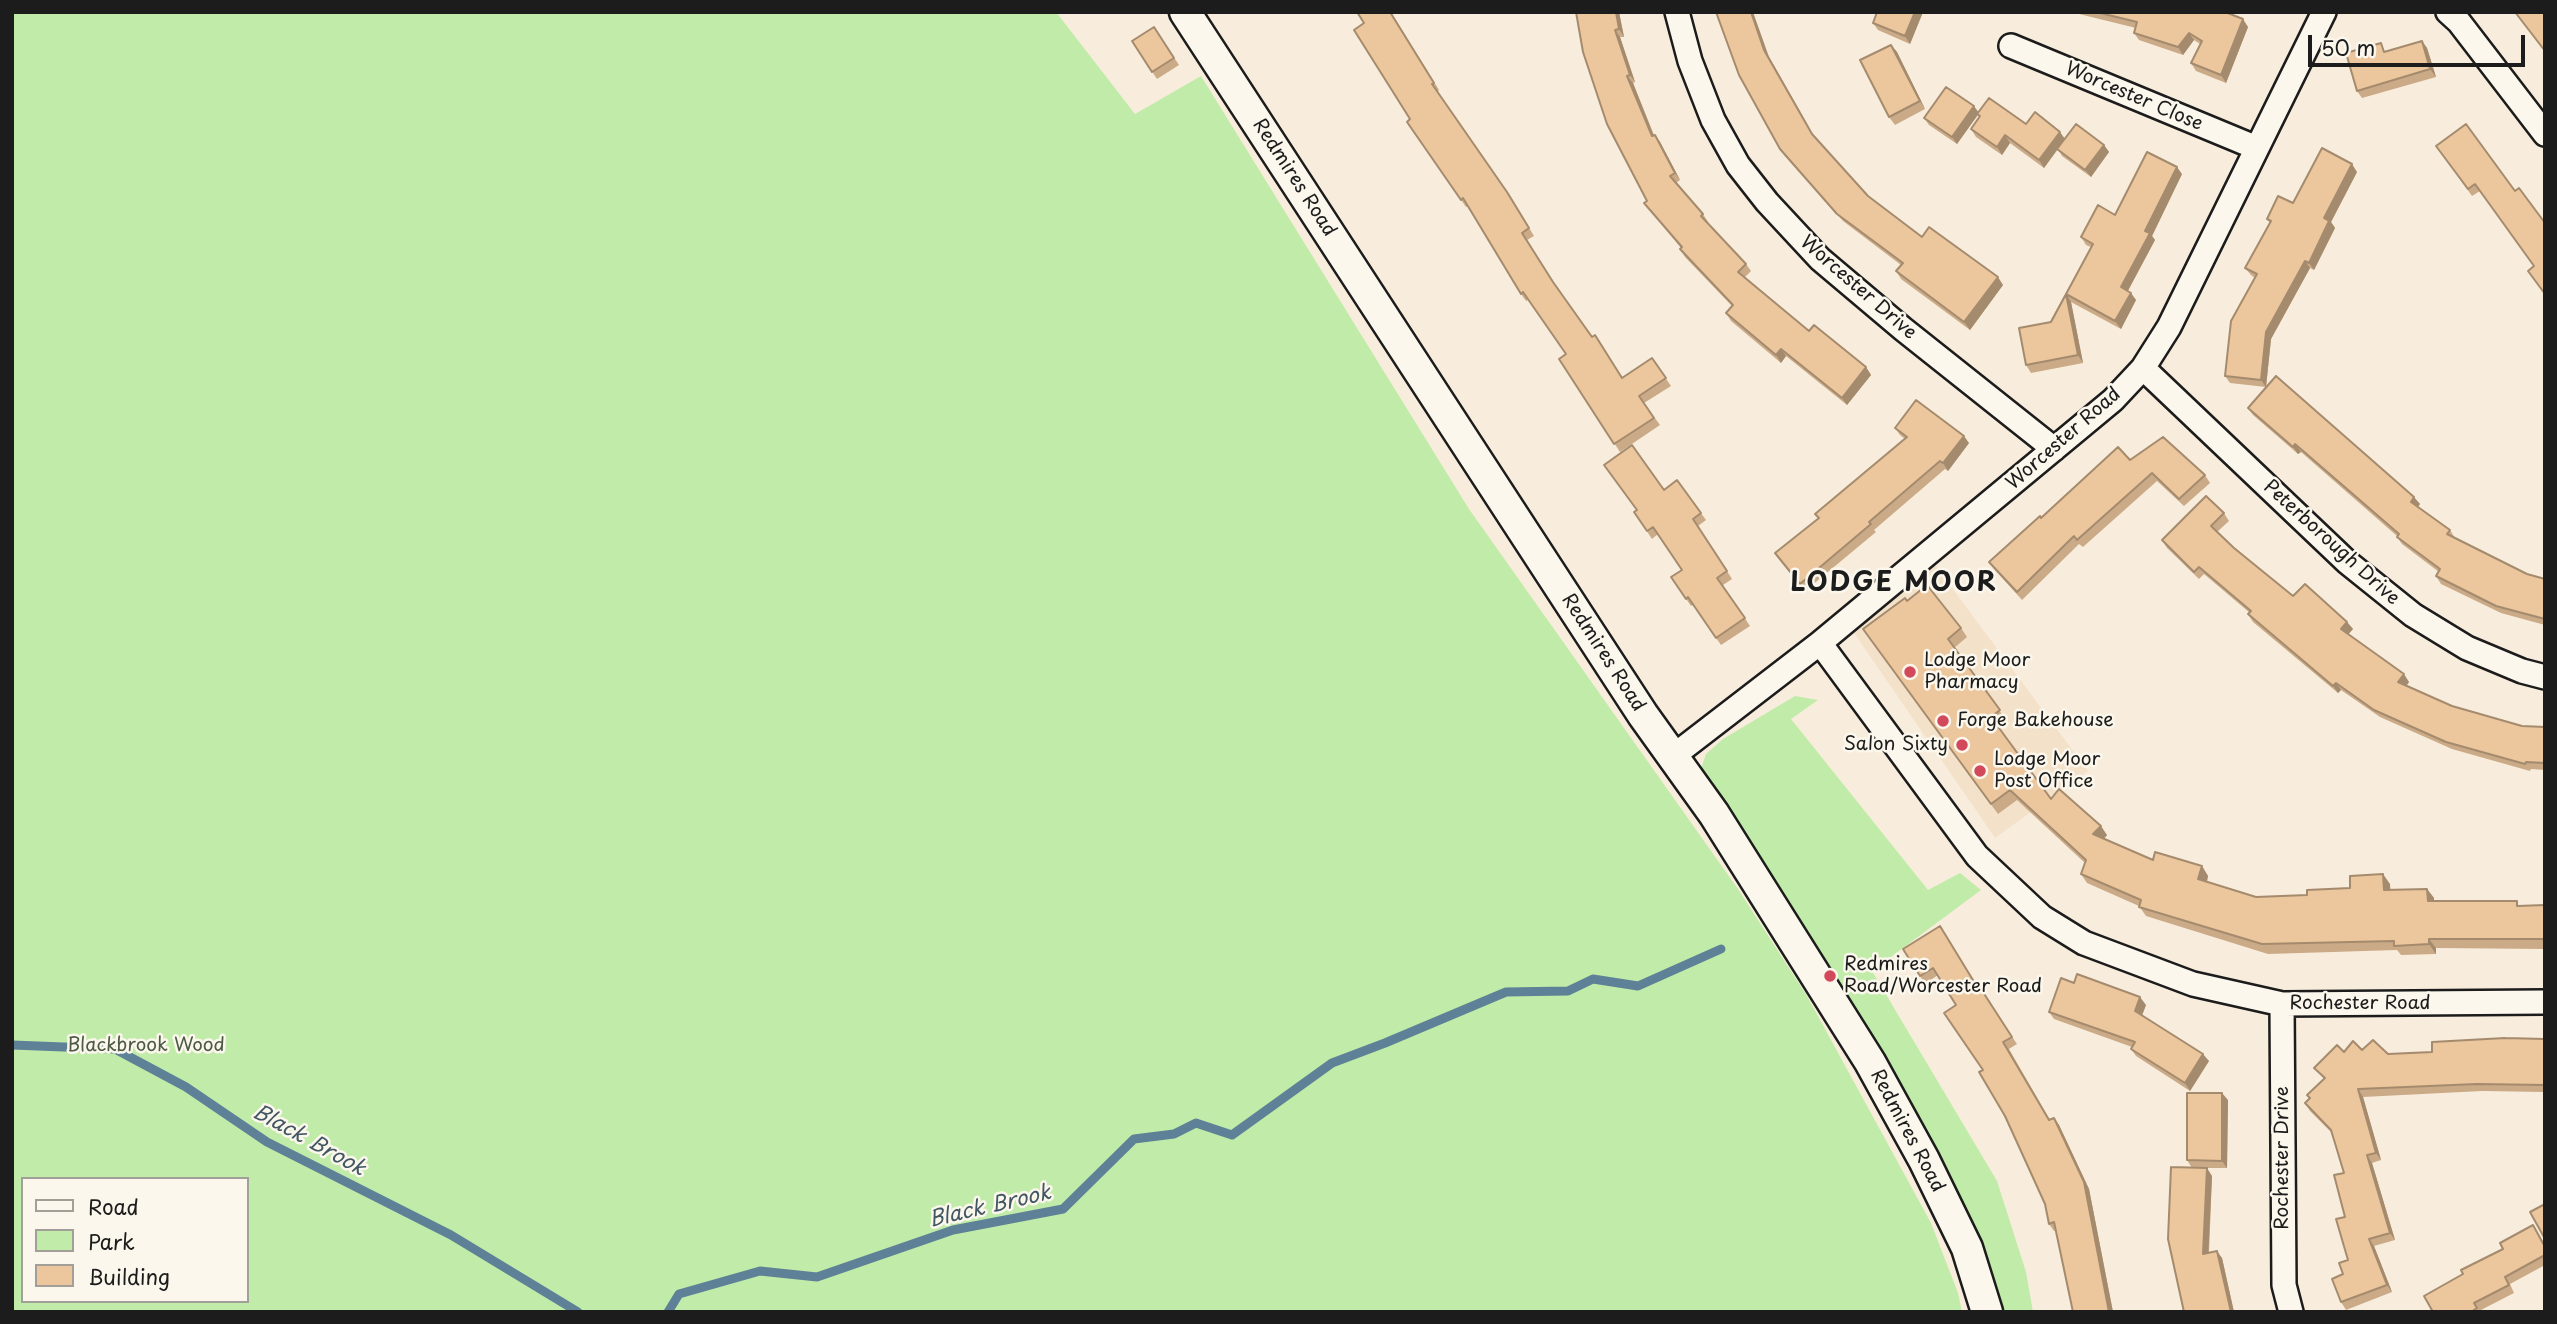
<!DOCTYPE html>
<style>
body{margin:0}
#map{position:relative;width:2557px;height:1324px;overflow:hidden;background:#f8eddc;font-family:"Playpen Sans",sans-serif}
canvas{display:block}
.frame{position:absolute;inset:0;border:14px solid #1c1c1c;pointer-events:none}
.legend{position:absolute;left:21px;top:1177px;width:228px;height:126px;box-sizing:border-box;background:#fbf7ec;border:2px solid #a29f99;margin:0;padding:9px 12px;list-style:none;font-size:21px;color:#1c1c1c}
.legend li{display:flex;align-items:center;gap:14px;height:35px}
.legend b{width:35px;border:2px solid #a29f99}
.scale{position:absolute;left:2308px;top:35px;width:217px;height:32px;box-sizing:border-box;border:4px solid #1c1c1c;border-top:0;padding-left:9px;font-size:21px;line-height:24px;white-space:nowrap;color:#1c1c1c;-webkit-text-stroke:5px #fbf7ec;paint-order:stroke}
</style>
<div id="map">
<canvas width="2557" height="1324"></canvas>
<div class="frame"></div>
<ul class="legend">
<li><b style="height:9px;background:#fbf7ec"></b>Road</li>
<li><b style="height:19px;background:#c0eba8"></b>Park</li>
<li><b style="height:19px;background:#ecc69d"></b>Building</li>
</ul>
<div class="scale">50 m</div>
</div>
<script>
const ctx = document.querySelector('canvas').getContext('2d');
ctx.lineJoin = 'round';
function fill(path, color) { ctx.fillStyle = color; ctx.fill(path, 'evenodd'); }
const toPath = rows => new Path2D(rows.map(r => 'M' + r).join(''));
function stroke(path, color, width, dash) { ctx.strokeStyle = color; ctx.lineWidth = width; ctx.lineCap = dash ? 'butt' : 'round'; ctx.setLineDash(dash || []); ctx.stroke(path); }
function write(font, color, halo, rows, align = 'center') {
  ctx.font = font + ' "Playpen Sans",sans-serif'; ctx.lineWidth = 5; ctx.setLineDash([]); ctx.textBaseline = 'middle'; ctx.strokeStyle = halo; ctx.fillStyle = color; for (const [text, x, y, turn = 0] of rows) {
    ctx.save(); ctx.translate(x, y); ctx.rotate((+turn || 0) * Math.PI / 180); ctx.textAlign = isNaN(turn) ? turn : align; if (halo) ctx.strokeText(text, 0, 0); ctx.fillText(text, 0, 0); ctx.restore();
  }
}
const built = toPath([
 [1935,565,2088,771,1995,838,1854,633]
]);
const green = toPath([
 [12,12,1056,12,1135,114,1201,76,1469,509,1738,889,1807,996,1931,1223,1958,1293,1962,1312,12,1312],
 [23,1179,247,1179,247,1301,23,1301],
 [1795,696,1818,700,1791,719,1928,890,1960,873,1981,890,1872,971,1997,1181,2026,1272,2033,1312,1987,1312,1967,1248,1700,772,1706,754,1723,739]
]);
const stream = toPath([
 [12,1045,115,1049,186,1087,267,1142,451,1235,578,1312],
 [668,1312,679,1294,760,1271,817,1277,953,1230,1063,1209,1134,1139,1174,1134,1196,1123,1232,1135,1332,1063,1385,1043,1506,992,1568,991,1593,979,1638,986,1721,949]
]);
const minor = toPath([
 [1677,12,1690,61,1713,120,1738,165,1767,202,1820,259,1903,329,2054,449],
 [2448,12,2459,22,2545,134],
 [2011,46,2257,148],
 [2143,368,2347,562,2413,615,2467,648,2522,671,2545,677],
 [1820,643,1977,856,2042,917,2084,943,2193,984,2282,1004,2545,1002],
 [1672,757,1820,643,2113,400,2143,368,2169,327,2324,12],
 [2282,1004,2284,1285,2291,1312]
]);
const tertiary = toPath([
 [1185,12,1643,715,1714,814,1870,1062,1924,1160,1967,1248,1987,1312]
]);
const wall = toPath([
 [1391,12,1439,90,1437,92,1512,199,1534,236,1527,240,1557,288,1623,378,1652,358,1671,386,1644,403,1660,425,1620,452,1559,359,1566,354,1528,300,1526,301,1521,294,1468,206,1466,207,1407,122,1410,119,1364,23],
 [1576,12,1619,12,1624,37,1620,37,1635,82,1633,83,1654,135,1660,142,1680,180,1676,183,1703,214,1708,222,1707,223,1746,264,1751,271,1745,277,1809,331,1866,367,1871,375,1847,405,1786,356,1781,363,1731,321,1726,313,1732,306,1685,257,1680,249,1681,248,1644,203,1647,201],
 [1877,12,1923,12,1910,44,1878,30,1873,23],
 [2071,12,2225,12,2248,27,2226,83,2196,71,2191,63,2200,44,2194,40,2183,55,2139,40,2134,33,2136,28],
 [1154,27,1179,65,1157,79,1132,41],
 [2422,41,2427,48,2436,77,2362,98,2357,91,2387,51],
 [1891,45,1897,52,1925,109,1895,125,1889,117],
 [1769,57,1814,137,1868,196,1922,237,2003,285,1970,330,1901,279,1896,271,1901,265,1843,221,1785,156,1780,149],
 [1979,113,2026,124,2065,138,2104,145,2109,152,2091,177,2062,156,2058,149,2044,168,2010,143,2002,155,1976,137,1971,129,1979,117,1978,115,1957,144,1929,125,1924,118],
 [2466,124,2534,266,2480,191,2472,196,2436,146],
 [2357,172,2331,222,2335,228,2314,270,2310,268,2271,339,2266,387,2420,504,2418,507,2450,530,2455,538,2527,574,2545,579,2545,625,2501,613,2441,584,2436,576,2439,572,2402,544,2397,537,2397,536,2301,452,2298,454,2253,415,2248,408,2266,387,2230,383,2225,376,2255,278,2251,275,2245,268,2270,223,2267,219],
 [2182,174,2152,236,2155,240,2128,291,2136,300,2121,329,2071,302,2083,363,2031,373,2026,365,2091,247,2086,245,2081,237,2115,215],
 [1895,428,1969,443,1948,471,1945,469,1874,530,1876,532,1805,591,1781,560,1819,519,1905,439,1900,435],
 [2130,460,2205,475,2210,483,2184,506,2157,481,2083,547,2079,544,2022,600,1994,569,1989,562,2041,518],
 [1677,480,1706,520,1698,526,1732,579,1723,585,1750,626,1721,645,1693,605,1691,606,1671,577,1682,570,1658,534,1652,539,1634,512],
 [2224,513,2229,521,2217,532,2234,548,2293,596,2347,622,2353,629,2348,634,2409,682,2406,686,2452,706,2522,726,2545,727,2545,770,2531,769,2530,771,2452,749,2380,717,2341,690,2338,693,2253,622,2248,614,2250,613,2204,574,2199,579,2167,548,2162,540],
 [1907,601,1961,628,1967,637,1954,648,2006,720,1998,726,2051,799,2107,835,2104,839,2153,860,2202,866,2208,876,2207,882,2256,897,2307,895,2350,888,2390,884,2390,890,2427,889,2434,898,2434,901,2521,906,2545,905,2545,949,2436,948,2436,954,2401,955,2397,950,2268,954,2146,916,2139,906,2087,883,2081,874,2085,863,2017,800,1998,814,1863,629],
 [1945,934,1980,990,2017,1044,2009,1049,2050,1120,2054,1118,2059,1125,2089,1189,2113,1312,2073,1312,2056,1230,2054,1231,2049,1224,2045,1204,1983,1070,1956,1005,1938,975,1925,984,1920,976],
 [2074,983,2146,1005,2142,1015,2209,1061,2190,1091,2136,1056,2131,1049,2132,1047,2054,1019,2049,1012],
 [2545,1039,2545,1092,2482,1091,2363,1097,2381,1160,2372,1163,2395,1240,2374,1246,2392,1292,2346,1310,2341,1302,2343,1274,2348,1260,2344,1173,2332,1133,2310,1111,2305,1103,2324,1079,2314,1068,2344,1052,2362,1050,2388,1054,2432,1052],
 [2228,1100,2227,1168,2199,1168,2212,1176,2209,1253,2222,1258,2234,1312,2184,1312,2192,1168,2187,1160],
 [2538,1233,2545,1245,2545,1265,2510,1284,2514,1293,2479,1311,2480,1312,2433,1312]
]);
const shadedWall = toPath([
 [1616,12,1619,12,1624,37,1619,29],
 [1751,12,1753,12,1769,57,1817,141,1764,50],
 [1915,12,1923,12,1910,44,1905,36],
 [2243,19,2248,27,2226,83,2221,75],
 [1615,30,1620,37,1635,82,1630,75],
 [2189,33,2194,40,2183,55,2178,47],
 [2422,41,2427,48,2436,77,2430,69],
 [1891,45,1897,52,1925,109,1920,101],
 [1627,76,1633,83,1657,144,1652,136],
 [1974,106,1979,113,1957,144,1952,137],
 [2060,132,2065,139,2044,168,2039,160],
 [1655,135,1660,142,1680,180,1675,173],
 [2005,135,2010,143,2002,155,1997,147],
 [2104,145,2109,152,2091,177,2085,170],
 [2352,164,2357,172,2331,222,2335,228,2314,270,2309,263,2324,218],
 [2177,167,2182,174,2152,236,2155,240,2126,294,2121,287,2145,231],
 [2305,261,2310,268,2271,339,2266,387,2261,380,2266,332],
 [1998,277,2003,285,1970,330,1964,322],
 [2131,293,2136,300,2121,329,2115,321],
 [2066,294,2071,302,2083,363,2078,355],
 [1781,349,1786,356,1781,363,1776,355],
 [1866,367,1871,375,1847,405,1842,398],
 [1964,436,1969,443,1948,471,1943,463],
 [2295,444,2301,452,2298,454,2293,447],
 [2414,497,2420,504,2416,509,2411,502],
 [2347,622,2353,629,2346,637,2341,629],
 [2404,674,2409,682,2404,689,2398,682],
 [2336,683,2341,690,2338,693,2333,686],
 [2101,826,2107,835,2100,843,2093,834],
 [2202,866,2208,876,2205,889,2198,879],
 [2383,874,2390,884,2391,900,2384,890],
 [2427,889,2434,898,2434,911,2428,901],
 [2429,939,2436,948,2436,954,2429,944],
 [2140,997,2146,1005,2141,1018,2135,1011],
 [2203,1054,2209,1061,2190,1091,2185,1083],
 [2358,1089,2363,1097,2381,1160,2376,1153],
 [2222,1093,2228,1100,2227,1168,2222,1161],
 [2054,1118,2059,1125,2089,1189,2113,1312,2109,1312],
 [2367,1155,2372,1163,2395,1240,2390,1233],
 [2207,1168,2212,1176,2208,1261,2203,1254],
 [2369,1239,2374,1246,2392,1292,2387,1285],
 [2217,1251,2222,1258,2234,1312,2231,1312]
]);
const building = toPath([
 [1357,12,1390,12,1434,83,1432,84,1507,192,1529,228,1522,233,1553,282,1592,337,1595,335,1622,378,1652,358,1666,378,1639,396,1654,418,1614,444,1559,359,1566,354,1523,292,1521,294,1463,198,1461,200,1407,122,1410,119,1354,30,1364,23,1357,12],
 [1576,12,1616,12,1619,29,1615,30,1630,75,1627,76,1652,136,1655,135,1675,173,1670,176,1703,214,1701,216,1746,264,1738,272,1809,331,1814,325,1866,367,1842,398,1781,349,1776,355,1726,313,1733,305,1680,249,1682,247,1644,203,1647,201,1607,124,1583,52,1576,12],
 [1716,12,1751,12,1764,50,1812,134,1868,196,1922,237,1929,227,1998,277,1964,322,1896,271,1903,263,1837,214,1780,149,1739,75,1716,12],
 [1877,12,1915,12,1905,36,1873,23,1877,12],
 [2096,12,2225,12,2243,19,2221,75,2191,63,2202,41,2189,33,2178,47,2134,33,2137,22,2096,12],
 [2515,12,2545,12,2545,51,2515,12],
 [1154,27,1174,58,1152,72,1132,41,1154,27],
 [2422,41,2430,69,2357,91,2346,53,2381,43,2384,52,2422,41],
 [1891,45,1920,101,1889,117,1860,60,1891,45],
 [1946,87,1974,106,1952,137,1924,118,1946,87],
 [1989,98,2026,124,2035,112,2060,132,2039,160,2005,135,1997,147,1971,129,1980,116,1977,114,1989,98],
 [2076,124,2104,145,2085,170,2057,149,2076,124],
 [2466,124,2515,191,2519,188,2545,223,2545,294,2528,271,2534,266,2475,184,2468,189,2436,146,2466,124],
 [2322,148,2352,164,2324,218,2329,221,2309,263,2305,261,2266,332,2261,380,2225,376,2231,321,2257,274,2245,268,2271,221,2267,219,2278,196,2293,203,2322,148],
 [2147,152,2177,167,2145,231,2150,233,2121,287,2131,293,2115,321,2066,294,2078,355,2026,365,2019,328,2051,322,2093,244,2081,237,2098,205,2115,215,2147,152],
 [2276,376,2414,497,2411,502,2450,530,2447,534,2527,574,2545,579,2545,619,2496,606,2436,576,2440,569,2397,537,2399,534,2295,444,2293,447,2248,408,2276,376],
 [1916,400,1964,436,1943,463,1940,461,1869,522,1871,524,1800,584,1775,553,1819,518,1815,514,1907,437,1895,428,1916,400],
 [2163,437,2205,475,2179,499,2152,473,2077,540,2074,536,2017,592,1989,562,2040,516,2041,518,2118,447,2130,460,2163,437],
 [1632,445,1664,490,1677,480,1701,513,1693,519,1727,571,1717,578,1745,618,1716,638,1688,597,1686,599,1671,577,1682,570,1653,527,1647,531,1634,512,1637,510,1604,465,1632,445],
 [2206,496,2224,513,2211,526,2234,548,2293,596,2305,584,2347,622,2341,629,2404,674,2398,682,2452,706,2522,726,2545,727,2545,763,2526,762,2525,764,2446,742,2374,710,2336,683,2333,686,2248,614,2251,611,2199,567,2194,572,2162,540,2206,496],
 [1927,585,1961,628,1948,639,2000,710,1991,717,2051,799,2059,789,2101,826,2093,834,2153,860,2155,852,2202,866,2198,879,2256,897,2307,895,2307,890,2350,888,2350,876,2383,874,2384,890,2427,889,2428,901,2517,901,2517,906,2545,905,2545,939,2429,939,2429,944,2394,946,2394,941,2262,944,2139,907,2141,900,2081,874,2086,860,2010,790,1991,804,1863,629,1905,598,1907,601,1927,585],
 [1940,926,1979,990,1981,989,2012,1037,2003,1042,2049,1120,2054,1118,2084,1182,2109,1312,2073,1312,2054,1222,2049,1224,2045,1204,2005,1116,1979,1072,1983,1070,1944,1013,1956,1005,1933,968,1920,976,1903,949,1940,926],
 [2077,974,2140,997,2135,1011,2203,1054,2185,1083,2131,1049,2135,1042,2049,1012,2061,978,2074,983,2077,974],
 [2505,1038,2545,1039,2545,1085,2477,1084,2358,1089,2376,1153,2367,1155,2390,1233,2369,1239,2387,1285,2341,1302,2332,1279,2343,1274,2339,1263,2348,1260,2336,1219,2345,1217,2334,1175,2344,1173,2331,1130,2305,1103,2310,1098,2307,1095,2325,1078,2314,1068,2337,1045,2344,1052,2353,1041,2362,1050,2373,1040,2388,1054,2432,1052,2432,1042,2505,1038],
 [2187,1093,2222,1093,2222,1161,2187,1160,2187,1093],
 [2171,1167,2207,1168,2203,1254,2217,1251,2231,1312,2184,1312,2168,1239,2171,1167],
 [2545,1204,2545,1239,2530,1212,2545,1204],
 [2533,1225,2545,1247,2545,1255,2505,1277,2509,1285,2474,1303,2477,1308,2471,1312,2433,1312,2424,1296,2463,1274,2461,1270,2503,1249,2500,1243,2533,1225]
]);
const markers = [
 [1910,672,7,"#d1495b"],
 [1943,721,7,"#d1495b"],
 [1962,745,7,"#d1495b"],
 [1980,771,7,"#d1495b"],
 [1830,976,7,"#d1495b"]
];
const streetNames = [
 ["Worcester Close",2134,97,23],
 ["Redmires Road",1294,178,57],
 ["Worcester Drive",1858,288,41],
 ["Worcester Road",2064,439,-41],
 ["Peterborough Drive",2331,543,42],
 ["Redmires Road",1603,653,57],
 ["Rochester Road",2360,1004],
 ["Redmires Road",1907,1131,62],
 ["Rochester Drive",2283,1158,-90]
];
const poiNames = [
 ["Lodge Moor",1924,661],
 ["Pharmacy",1924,683],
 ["Forge Bakehouse",1957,721],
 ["Salon Sixty",1948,745,"right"],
 ["Lodge Moor",1994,760],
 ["Post Office",1994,782],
 ["Redmires",1844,965],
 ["Road/Worcester Road",1844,987]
];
const parkNames = [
 ["Blackbrook Wood",146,1046]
];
const waterNames = [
 ["Black Brook",309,1141,29],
 ["Black Brook",990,1207,-13]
];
const districtNames = [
 ["LODGE MOOR",1894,584]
];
fill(built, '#f4e1c9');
fill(green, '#c0eba8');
stroke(stream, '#5e8197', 9);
stroke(minor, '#1c1c1c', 28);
stroke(tertiary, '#1c1c1c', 35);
stroke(minor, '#fbf7ec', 23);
stroke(tertiary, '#fbf7ec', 30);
fill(wall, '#cbaa87');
fill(shadedWall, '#a58b6e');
fill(building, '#ecc69d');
stroke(building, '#a58b6e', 2);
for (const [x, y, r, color] of markers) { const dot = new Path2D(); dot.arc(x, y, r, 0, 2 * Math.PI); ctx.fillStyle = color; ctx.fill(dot); stroke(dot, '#fbf7ec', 2.5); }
write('19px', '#1c1c1c', '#fbf7ec', streetNames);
write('19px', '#1c1c1c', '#fbf7ec', poiNames, 'left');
write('19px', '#4d5a46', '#fbf7ec', parkNames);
write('italic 21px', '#425764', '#fbf7ec', waterNames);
ctx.letterSpacing = '2px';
write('bold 26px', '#1c1c1c', '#fbf7ec', districtNames);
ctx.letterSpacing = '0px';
</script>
